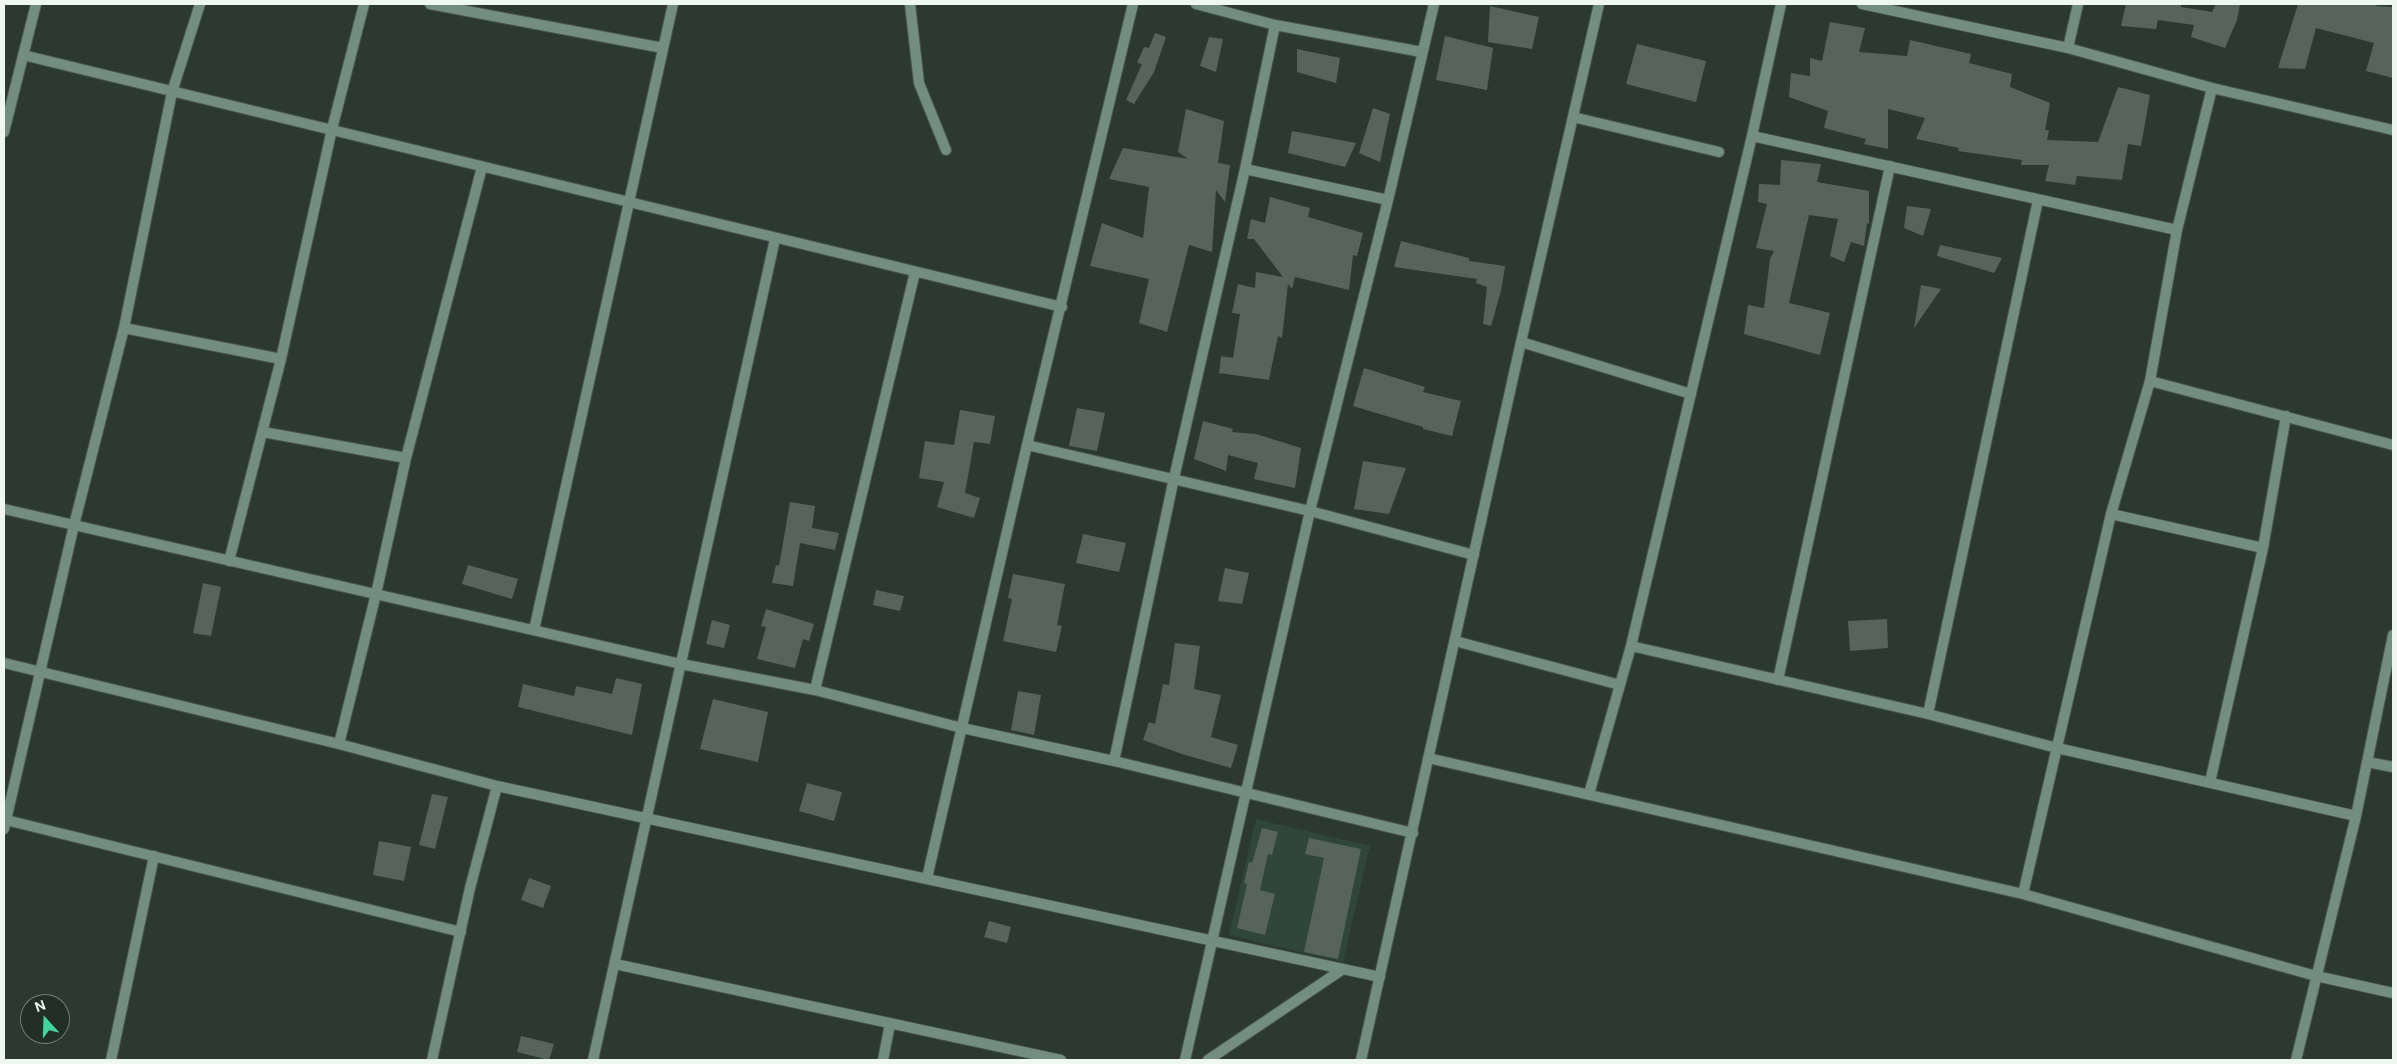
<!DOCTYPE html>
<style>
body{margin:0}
#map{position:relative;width:2397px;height:1064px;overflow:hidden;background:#2c3933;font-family:"DM Sans",sans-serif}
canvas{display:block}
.frame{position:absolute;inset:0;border:5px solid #eef7f2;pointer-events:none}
.north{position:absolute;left:20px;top:994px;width:50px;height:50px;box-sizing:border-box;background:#222f29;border:1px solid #747f79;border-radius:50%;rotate:340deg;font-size:14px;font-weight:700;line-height:20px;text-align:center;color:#eef7f2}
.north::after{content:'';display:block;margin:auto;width:18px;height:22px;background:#44d49f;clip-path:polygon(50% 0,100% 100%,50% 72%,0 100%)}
</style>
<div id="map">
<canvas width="2397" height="1064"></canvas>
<div class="frame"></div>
<div class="north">N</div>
</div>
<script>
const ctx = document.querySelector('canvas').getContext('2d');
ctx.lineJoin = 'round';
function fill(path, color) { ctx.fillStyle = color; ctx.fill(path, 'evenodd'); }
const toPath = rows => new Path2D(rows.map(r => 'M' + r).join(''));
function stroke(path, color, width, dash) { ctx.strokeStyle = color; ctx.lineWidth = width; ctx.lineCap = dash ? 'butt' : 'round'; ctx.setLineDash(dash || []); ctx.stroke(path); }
const built = toPath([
 [1256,819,1370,846,1343,962,1229,935]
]);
const building = toPath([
 [2126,4,2181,4,2181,7,2212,12,2216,4,2240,4,2237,20,2225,48,2191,37,2194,25,2158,20,2156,29,2121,26],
 [2298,4,2376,4,2376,6,2393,7,2393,78,2366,71,2374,43,2316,28,2305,69,2278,68],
 [1490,6,1539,17,1532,49,1488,42],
 [1830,22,1865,28,1859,52,1907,56,1910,40,1971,54,1969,63,2012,74,2010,87,2050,103,2045,130,2049,130,2047,140,2098,142,2118,87,2150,95,2141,146,2128,144,2122,180,2077,176,2075,185,2045,181,2049,165,2021,165,2022,160,1958,151,1959,148,1916,139,1925,118,1888,109,1888,149,1864,144,1866,139,1824,128,1828,111,1789,97,1791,73,1810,76,1810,58,1822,61],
 [1155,33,1166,37,1154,72,1134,104,1126,100,1142,64,1137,63,1144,47,1149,48],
 [1445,36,1493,48,1487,90,1436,80],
 [1209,37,1223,39,1216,72,1200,66],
 [1637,44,1706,61,1696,102,1626,84],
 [1297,49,1340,58,1336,83,1297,72],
 [1373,108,1390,114,1380,162,1359,153],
 [1186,109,1224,121,1218,163,1230,165,1225,202,1216,190,1212,252,1189,245,1167,332,1139,323,1149,279,1090,266,1102,223,1143,238,1149,187,1109,179,1123,148,1188,159,1178,152],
 [1292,131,1356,143,1345,167,1288,153],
 [1781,160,1821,164,1817,182,1869,191,1869,224,1867,223,1864,246,1851,242,1844,262,1830,256,1838,219,1809,215,1789,303,1830,313,1820,355,1744,334,1748,305,1764,308,1770,259,1774,251,1756,248,1767,204,1758,202,1759,184,1780,185],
 [1270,197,1310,208,1308,217,1363,233,1357,256,1353,255,1349,290,1295,277,1292,289,1288,284,1282,338,1278,336,1269,380,1219,373,1221,356,1233,358,1240,314,1232,313,1238,284,1255,288,1256,272,1283,277,1254,239,1247,239,1251,219,1265,223],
 [1907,206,1931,209,1923,236,1904,228],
 [1401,241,1469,258,1469,261,1505,266,1501,291,1491,326,1483,324,1487,287,1476,283,1477,279,1394,267],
 [1940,245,2002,258,1994,273,1937,256],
 [1921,285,1941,289,1914,328],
 [1364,368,1425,387,1423,392,1461,401,1452,436,1423,429,1423,427,1353,406],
 [1077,408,1105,413,1097,451,1069,446],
 [960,410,995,416,990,444,974,442,965,493,980,498,974,518,937,507,944,482,919,478,925,441,954,445],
 [1203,421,1233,429,1232,432,1256,434,1301,448,1295,488,1254,479,1258,463,1228,455,1226,471,1194,459],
 [1363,461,1406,468,1389,514,1354,509],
 [790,502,815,506,812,528,839,533,835,550,800,543,793,586,772,583,776,565,779,566],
 [1083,534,1126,543,1119,572,1076,563],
 [468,565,518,579,512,599,462,584],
 [1225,568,1249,573,1242,604,1218,601],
 [1013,574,1065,584,1057,625,1062,626,1056,652,1003,641,1012,599,1008,598],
 [203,583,221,587,211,636,193,633],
 [876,590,904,596,900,611,873,605],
 [766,609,814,624,809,641,803,639,795,668,757,659,766,627,761,626],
 [1887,619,1888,648,1850,651,1848,621],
 [712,620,730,625,724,648,706,644],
 [1175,643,1200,646,1194,689,1221,695,1211,737,1238,745,1231,768,1182,754,1143,740,1149,722,1155,724,1163,684,1169,685],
 [616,678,642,684,632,735,518,707,523,684,574,696,576,686,612,694],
 [1018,691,1041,695,1034,735,1011,730],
 [713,699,768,712,758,762,700,749],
 [807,783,842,792,834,821,799,811],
 [432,794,448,797,435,849,419,845],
 [1262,828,1278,832,1272,855,1268,854,1260,890,1275,894,1265,935,1237,928,1247,884,1244,883,1249,862,1252,863],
 [1309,838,1361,849,1338,959,1304,952,1324,858,1305,854],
 [379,841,411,847,404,881,373,875],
 [529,878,551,886,543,908,521,900],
 [989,921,1011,927,1007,943,984,937],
 [521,1036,554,1044,549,1060,517,1052]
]);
const lane = toPath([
 [910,4,919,83,946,150],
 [1573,117,1719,152]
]);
const street = toPath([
 [430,4,663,48],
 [1196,4,1275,25,1422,52],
 [1862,4,2068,48,2212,88,2393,130],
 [2068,48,2078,4],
 [23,55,1062,307],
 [4,132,36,4],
 [1752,136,2177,230],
 [1245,169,1388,200],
 [124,328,281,359],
 [1521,342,1691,394],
 [2150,381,2393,445],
 [263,432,406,458],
 [1027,445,1310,511,1474,555],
 [4,509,681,664,815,690,962,728,1114,761,1413,833],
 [2111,514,2263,548],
 [229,561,281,359,332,129,364,4],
 [534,630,673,4],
 [1455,641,1620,685],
 [1631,646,1928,714,2057,748,2356,816],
 [4,663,339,744,497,786,1380,977],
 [1778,680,1890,166],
 [815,690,915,272],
 [1928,714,2038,200],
 [339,744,376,594,406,458,482,167],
 [1428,758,2023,894,2316,976,2393,993],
 [1114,761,1174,478,1245,169,1275,25],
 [2367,762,2393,767],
 [2210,782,2263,548,2286,416],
 [1589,794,1631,646,1752,136,1781,4],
 [6,820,461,932],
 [4,829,74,525,124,328,172,92,200,4],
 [927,878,1027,445,1133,4],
 [2023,894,2111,514,2150,381,2177,230,2212,88],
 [615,964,1061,1060],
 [111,1060,154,856],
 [432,1060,470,888,497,786],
 [593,1060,775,239],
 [883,1060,890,1024],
 [1185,1060,1310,511,1388,200,1434,4],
 [1208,1060,1343,969],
 [1361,1060,1521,342,1599,4],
 [2296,1060,2356,816,2393,635]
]);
fill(built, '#30453b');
fill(building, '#56645d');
stroke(lane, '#4b5752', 12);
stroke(street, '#4b5752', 12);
stroke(lane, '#748d81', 10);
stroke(street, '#748d81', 10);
</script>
